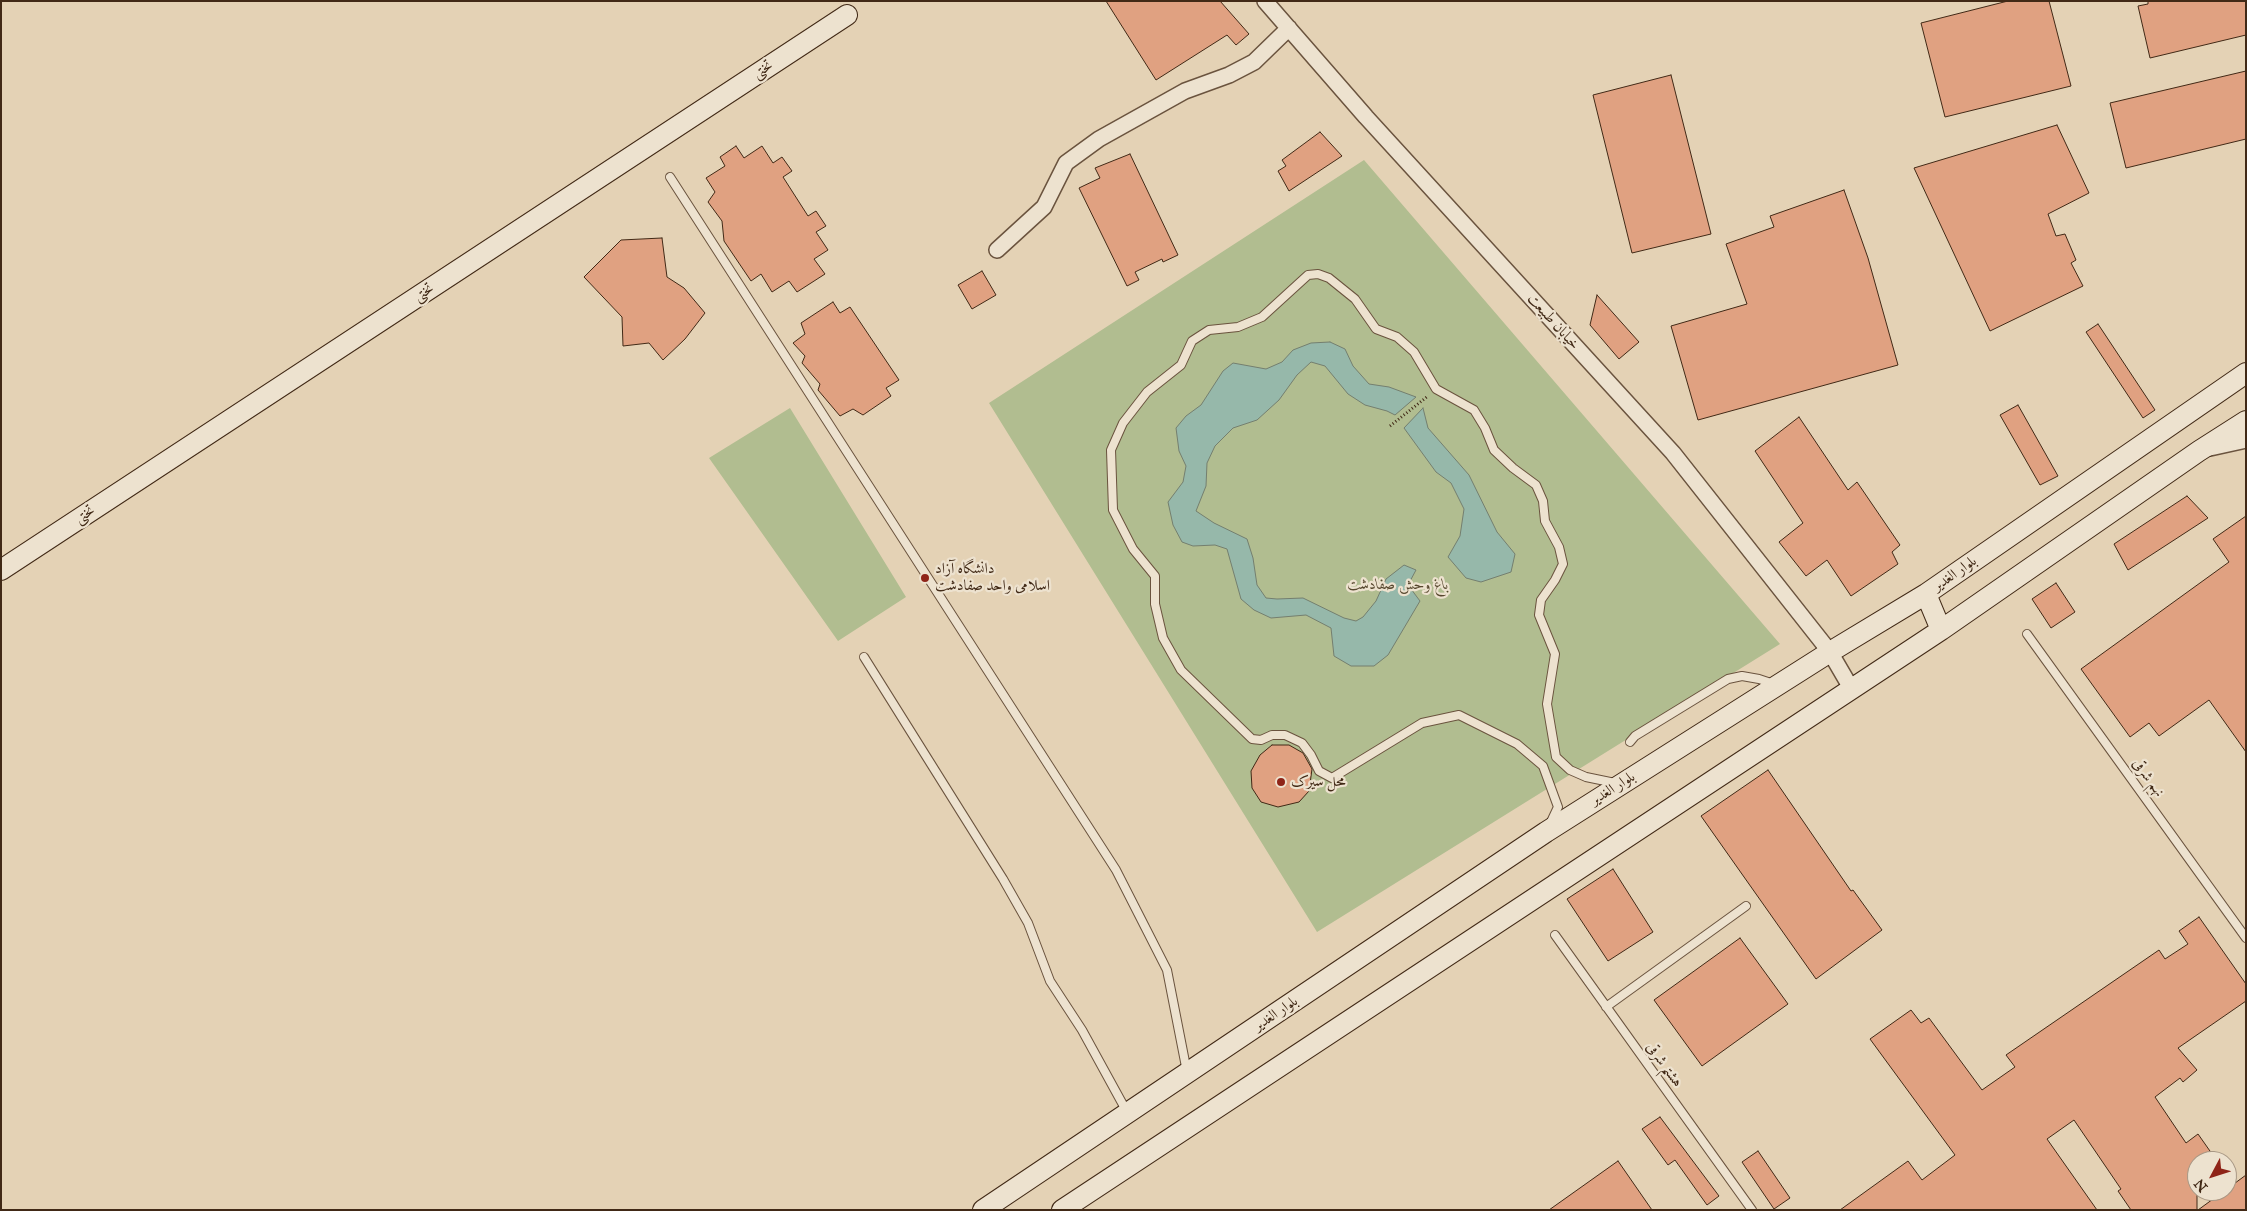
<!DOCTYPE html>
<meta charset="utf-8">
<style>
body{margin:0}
#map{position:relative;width:2247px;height:1211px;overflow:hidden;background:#e4d2b5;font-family:"IM FELL Great Primer",serif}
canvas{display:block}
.frame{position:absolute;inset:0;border:2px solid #412916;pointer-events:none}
.north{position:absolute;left:2187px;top:1151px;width:50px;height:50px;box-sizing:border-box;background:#ede2cf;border:1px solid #a89885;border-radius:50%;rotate:230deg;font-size:14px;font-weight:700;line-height:20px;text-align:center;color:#412916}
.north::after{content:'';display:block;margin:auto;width:18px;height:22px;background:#8f2418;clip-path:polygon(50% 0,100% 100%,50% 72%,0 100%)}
</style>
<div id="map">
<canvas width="2247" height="1211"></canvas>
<div class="frame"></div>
<div class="north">N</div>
</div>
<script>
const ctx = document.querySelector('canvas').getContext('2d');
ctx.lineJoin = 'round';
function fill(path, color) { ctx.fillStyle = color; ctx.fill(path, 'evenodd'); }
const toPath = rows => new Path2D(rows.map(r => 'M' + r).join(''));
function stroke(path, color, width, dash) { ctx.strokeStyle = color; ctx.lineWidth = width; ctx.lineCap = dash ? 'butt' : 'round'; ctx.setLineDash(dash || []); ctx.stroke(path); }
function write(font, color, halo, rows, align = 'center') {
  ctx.font = font + ' "IM FELL Great Primer",Amiri,serif'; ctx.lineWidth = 4.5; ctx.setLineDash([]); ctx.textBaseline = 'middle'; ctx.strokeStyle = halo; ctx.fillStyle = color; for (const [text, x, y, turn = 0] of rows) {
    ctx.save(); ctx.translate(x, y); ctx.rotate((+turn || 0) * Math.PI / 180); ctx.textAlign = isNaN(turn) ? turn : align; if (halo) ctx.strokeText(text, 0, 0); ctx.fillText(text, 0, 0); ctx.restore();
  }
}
const green = toPath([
 [1364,160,1780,644,1317,932,989,403],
 [790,408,906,597,838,641,709,458]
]);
const water = toPath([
 [1330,342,1345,349,1353,366,1369,384,1389,387,1416,397,1395,415,1387,411,1365,405,1348,394,1325,366,1311,362,1297,375,1279,400,1257,420,1233,428,1215,446,1207,463,1206,486,1196,511,1214,523,1247,539,1253,558,1257,585,1266,598,1277,599,1303,598,1344,618,1356,621,1363,617,1376,601,1386,579,1404,565,1416,570,1408,585,1420,601,1388,655,1374,666,1351,666,1334,656,1331,628,1306,615,1271,618,1254,610,1241,599,1227,549,1215,545,1193,546,1182,542,1173,525,1168,502,1183,482,1186,466,1179,451,1176,428,1186,416,1201,405,1223,371,1233,363,1266,369,1282,362,1293,350,1311,343,1330,342],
 [1423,408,1428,428,1469,475,1497,532,1515,554,1511,572,1481,582,1466,578,1448,557,1460,536,1464,509,1451,483,1436,472,1404,428,1423,408]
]);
const building = toPath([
 [1106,1,1220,1,1249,34,1236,45,1227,35,1156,80,1106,1],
 [2008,1,2049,1,2071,86,1945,117,1921,23,2008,1],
 [2148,1,2246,1,2246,35,2150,58,2138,6,2148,4,2148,1],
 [2246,71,2246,139,2126,168,2110,103,2246,71],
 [1671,75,1711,234,1632,253,1593,95,1671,75],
 [2057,125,2089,193,2048,214,2056,236,2065,234,2076,260,2071,263,2083,286,1990,331,1914,168,2057,125],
 [1320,132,1342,156,1289,191,1278,171,1286,166,1282,160,1320,132],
 [736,146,744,158,762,146,773,163,782,157,792,171,783,177,808,216,816,211,826,226,816,232,828,250,814,259,825,274,797,292,789,281,772,292,761,274,751,281,724,241,722,221,708,202,715,192,706,178,725,166,720,157,736,146],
 [1130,154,1178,255,1163,262,1162,259,1135,272,1139,280,1127,286,1079,188,1100,178,1095,168,1130,154],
 [1844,190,1868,258,1898,365,1698,420,1671,326,1747,304,1726,244,1774,227,1770,216,1844,190],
 [662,238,667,277,684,288,705,313,685,339,663,360,649,343,623,346,622,317,584,277,621,240,662,238],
 [982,271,996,295,972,309,958,285,982,271],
 [1597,295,1639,342,1619,359,1590,325,1597,295],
 [833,302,840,313,850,307,899,380,886,388,891,396,863,415,853,409,840,416,818,390,820,384,802,363,805,356,793,343,805,334,801,323,833,302],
 [2098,324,2155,410,2143,418,2086,332,2098,324],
 [2018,405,2058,476,2040,485,2000,415,2018,405],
 [1799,417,1848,490,1857,482,1900,545,1892,552,1898,564,1851,596,1827,560,1806,576,1779,542,1803,523,1755,451,1799,417],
 [2187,496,2208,518,2128,570,2114,544,2187,496],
 [2246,516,2246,752,2209,700,2159,736,2149,723,2130,737,2081,669,2229,562,2213,539,2246,516],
 [2056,583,2075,612,2051,628,2032,599,2056,583],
 [1272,745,1289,745,1303,753,1312,769,1309,791,1299,802,1278,807,1261,802,1252,788,1251,771,1260,755,1272,745],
 [1768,770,1851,891,1853,890,1882,930,1816,979,1701,816,1768,770],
 [1613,869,1653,932,1608,961,1567,899,1613,869],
 [2199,917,2246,984,2246,1001,2178,1048,2197,1070,2183,1082,2180,1078,2155,1097,2186,1143,2198,1134,2217,1161,2197,1161,2197,1210,2131,1210,2118,1191,2121,1189,2074,1120,2047,1139,2097,1210,1840,1210,1908,1161,1922,1180,1955,1155,1870,1039,1911,1010,1921,1023,1929,1018,1982,1090,2015,1067,2006,1055,2159,950,2165,959,2188,944,2179,931,2199,917],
 [1740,938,1788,1004,1702,1066,1654,1000,1740,938],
 [1660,1117,1719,1196,1707,1205,1675,1160,1668,1165,1642,1129,1660,1117],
 [1758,1151,1790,1198,1774,1209,1742,1162,1758,1151],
 [1618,1161,1652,1210,1549,1210,1618,1161],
 [2246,1175,2246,1210,2198,1210,2224,1191,2227,1191,2227,1189,2246,1175]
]);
const path = toPath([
 [1390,426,1428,396]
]);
const lane = toPath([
 [670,177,1116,870,1167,970,1187,1072],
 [2027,634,2246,938],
 [864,657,1003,879,1028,923,1050,981,1082,1030,1127,1112],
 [1630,742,1635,736,1728,679,1742,676,1759,679,1774,684],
 [1550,824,1558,807,1543,766,1517,744,1459,715,1422,723,1332,778,1319,771,1311,755,1302,743,1285,735,1272,735,1261,740,1252,739,1181,670,1163,638,1155,604,1155,576,1133,549,1113,510,1111,450,1123,423,1147,392,1181,365,1192,341,1209,330,1238,327,1262,317,1308,275,1318,274,1329,278,1355,299,1376,329,1397,337,1414,352,1436,389,1474,410,1485,428,1494,450,1513,468,1536,485,1543,501,1545,521,1559,547,1563,564,1555,580,1541,600,1539,615,1555,654,1547,704,1556,757,1570,770,1586,777,1615,783],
 [1555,935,1752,1210],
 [1606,1007,1746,906]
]);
const street = toPath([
 [1265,1,1366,117,1673,453,1830,652,1851,688],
 [997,250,1044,207,1066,163,1099,139,1185,91,1229,75,1254,62,1289,28],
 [2210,448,2246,440]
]);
const secondary = toPath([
 [1,570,847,15],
 [1926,594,1941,630],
 [983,1210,1546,832,1830,652,1926,594,2246,373],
 [1062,1210,1941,630,2199,451,2246,421]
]);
const markers = [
 [925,578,5,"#8f2418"],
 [1281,782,5,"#8f2418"]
];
const streetNames = [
 ["تختی",763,70,-33],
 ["تختی",424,293,-33],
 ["خیابان طبیعت",1553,322,48],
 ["تختی",85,515,-33],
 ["بلوار الغدیر",1955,574,-35],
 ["نهم شرقی",2148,778,54],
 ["بلوار الغدیر",1613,789,-32],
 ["بلوار الغدیر",1276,1014,-34],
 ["هشتم شرقی",1664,1065,54]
];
const poiNames = [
 ["دانشگاه آزاد",935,569],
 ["اسلامی واحد صفادشت",935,586],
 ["محل سیرک",1291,782]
];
const parkNames = [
 ["باغ وحش صفادشت",1398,585]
];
fill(green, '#b1bd90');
fill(water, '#96b8aa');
stroke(water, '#747f6f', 1);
fill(building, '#e0a181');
stroke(building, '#412916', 1);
stroke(lane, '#6a533e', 10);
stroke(street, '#6a533e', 18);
stroke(secondary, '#412916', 22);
stroke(path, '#412916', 3, [1, 2.5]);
stroke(lane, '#ede2cf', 8);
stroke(street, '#ede2cf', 15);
stroke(secondary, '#ede2cf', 20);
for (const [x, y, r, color] of markers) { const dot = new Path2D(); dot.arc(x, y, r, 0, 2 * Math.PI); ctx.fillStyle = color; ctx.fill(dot); stroke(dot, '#ede2cf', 2); }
write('15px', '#412916', '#ede2cf', streetNames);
write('15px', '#412916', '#ede2cf', poiNames, 'left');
write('italic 15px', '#57472e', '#ede2cf', parkNames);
</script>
